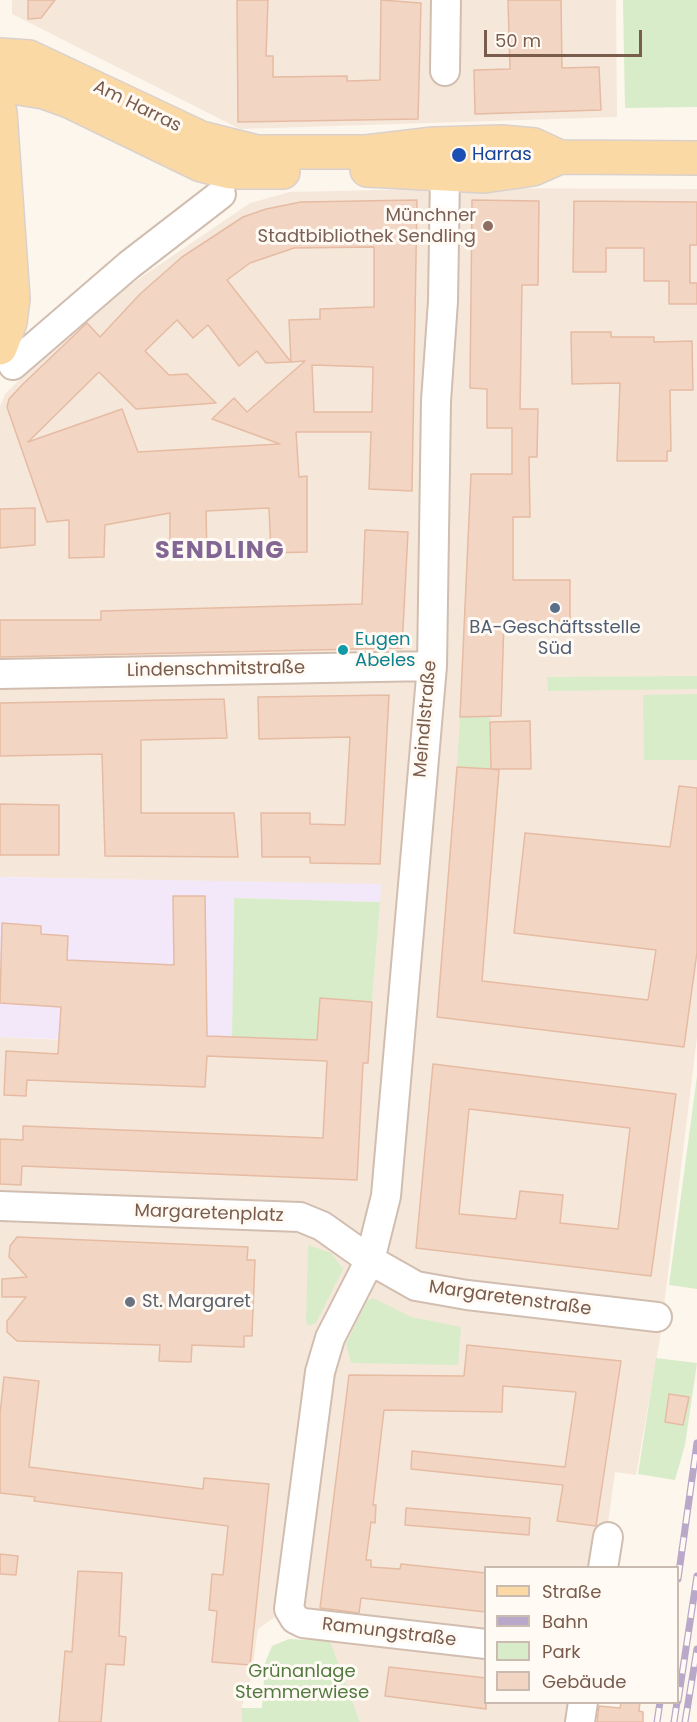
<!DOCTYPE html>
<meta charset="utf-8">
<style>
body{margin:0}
#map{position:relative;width:697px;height:1722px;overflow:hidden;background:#fdf6ec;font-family:Poppins,sans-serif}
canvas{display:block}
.legend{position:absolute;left:484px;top:1566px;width:195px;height:138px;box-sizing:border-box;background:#fffaf3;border:2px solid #cabbb1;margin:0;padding:8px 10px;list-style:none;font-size:18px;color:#7a5c4d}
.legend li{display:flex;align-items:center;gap:12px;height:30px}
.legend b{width:30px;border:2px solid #cabbb1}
.scale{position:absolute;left:484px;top:30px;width:158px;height:27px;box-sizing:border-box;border:3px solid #7a5c4d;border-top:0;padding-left:8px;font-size:18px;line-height:21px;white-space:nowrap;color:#7a5c4d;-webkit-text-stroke:4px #fffaf3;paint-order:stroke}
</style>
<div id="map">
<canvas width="697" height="1722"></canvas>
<ul class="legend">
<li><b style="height:8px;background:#fbd9a5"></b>Straße</li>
<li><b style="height:8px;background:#b9a8c9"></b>Bahn</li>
<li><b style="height:16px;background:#d8ecc9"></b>Park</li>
<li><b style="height:16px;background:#f3d5c3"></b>Gebäude</li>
</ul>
<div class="scale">50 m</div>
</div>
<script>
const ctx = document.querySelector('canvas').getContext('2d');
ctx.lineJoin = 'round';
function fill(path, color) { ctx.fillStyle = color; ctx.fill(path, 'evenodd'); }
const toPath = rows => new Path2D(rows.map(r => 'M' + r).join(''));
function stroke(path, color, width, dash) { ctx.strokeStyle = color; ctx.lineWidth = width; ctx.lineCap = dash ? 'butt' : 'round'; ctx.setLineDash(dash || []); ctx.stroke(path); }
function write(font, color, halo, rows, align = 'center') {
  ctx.font = font + ' Poppins,sans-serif'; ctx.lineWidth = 6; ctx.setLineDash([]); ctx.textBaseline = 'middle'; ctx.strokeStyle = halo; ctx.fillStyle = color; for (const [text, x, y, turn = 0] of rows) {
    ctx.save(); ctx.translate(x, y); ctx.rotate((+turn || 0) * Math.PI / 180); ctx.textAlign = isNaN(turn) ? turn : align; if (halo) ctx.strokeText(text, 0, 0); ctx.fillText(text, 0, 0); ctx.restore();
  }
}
const residential = toPath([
 [12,0,616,0,617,117,240,129,12,14],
 [472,188,697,189,697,1037,660,1339,636,1475,615,1472,602,1567,486,1568,486,1702,583,1703,580,1722,360,1722,321,1620,279,1614,258,1629,250,1684,241,1708,242,1722,0,1722,0,1037,150,1044,293,1059,320,998,372,1001,381,885,0,877,0,406,5,394,86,315,250,203,290,192]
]);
const education = toPath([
 [0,877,381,884,380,902,234,898,232,1046,0,1037]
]);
const green = toPath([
 [623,0,697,0,697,107,625,108],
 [697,676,697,689,548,691,547,677],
 [697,694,697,760,644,760,643,695],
 [460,717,490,717,491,769,457,767],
 [234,898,380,902,372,1002,320,998,316,1060,294,1039,232,1037],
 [697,1076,697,1289,669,1285],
 [308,1245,331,1253,343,1269,316,1323,308,1326,306,1321],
 [373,1298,411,1317,461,1327,458,1365,351,1363,346,1344,367,1301],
 [656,1358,697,1363,685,1445,675,1480,638,1474],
 [289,1639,330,1641,360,1722,242,1722,241,1708,262,1708,265,1663,272,1646]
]);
const building = toPath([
 [28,0,55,0,41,18,28,19,28,0],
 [237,0,268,0,266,56,273,56,273,77,347,76,347,81,380,80,381,0,421,3,418,119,238,122,237,0],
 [508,0,561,0,562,68,599,67,601,110,475,114,474,70,510,69,508,0],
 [417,200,412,491,369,489,371,432,296,432,299,477,307,476,307,552,271,553,269,508,206,511,207,555,170,555,170,513,105,525,104,557,69,558,69,520,47,522,7,407,9,399,23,384,87,323,100,337,140,294,182,257,243,217,266,209,301,202,417,200],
 [374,247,374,307,320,309,320,319,289,320,291,362,305,361,247,412,234,398,212,419,280,444,138,452,122,409,28,442,99,372,136,409,216,403,187,374,169,375,145,351,177,320,193,338,208,325,239,366,257,351,266,363,291,362,227,280,250,263,294,248,374,247],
 [312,365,373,367,372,412,314,412,312,365],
 [472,200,539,201,538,285,522,285,520,409,538,409,537,457,529,457,530,517,513,517,513,580,570,580,570,621,504,621,501,716,460,717,471,474,512,474,512,428,487,428,487,389,470,388,472,200],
 [574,201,697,202,697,245,690,245,690,283,697,283,697,304,669,304,669,281,644,281,644,248,606,248,606,272,573,272,574,201],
 [571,332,611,332,611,337,654,337,654,342,692,341,693,390,670,390,671,451,667,451,667,461,617,461,620,383,572,384,571,332],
 [35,508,35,545,0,548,0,509,35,508],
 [365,530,408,532,402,648,0,657,0,620,101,620,101,611,362,604,365,530],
 [389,695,380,864,310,863,310,857,262,857,261,813,310,813,310,824,345,825,350,737,259,739,258,697,389,695],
 [224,699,227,738,141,740,141,813,234,813,238,857,105,856,102,754,0,756,0,703,224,699],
 [530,721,531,769,491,769,499,770,482,981,648,1000,656,950,514,933,525,833,670,847,679,786,697,788,697,952,684,1047,437,1017,457,767,491,769,490,722,530,721],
 [0,804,59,805,59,855,0,855,0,804],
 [173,896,205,896,207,1036,317,1040,320,998,372,1002,368,1063,363,1063,357,1180,22,1166,21,1185,0,1184,0,1139,23,1140,23,1126,323,1138,327,1061,207,1056,205,1087,27,1080,26,1096,4,1095,6,1051,58,1054,61,1007,0,1003,2,923,41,926,41,934,68,936,67,960,174,965,173,896],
 [433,1064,676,1094,651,1276,416,1248,433,1064],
 [469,1109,630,1128,618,1229,560,1223,563,1195,520,1191,516,1219,459,1214,469,1109],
 [17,1237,248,1247,247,1260,255,1260,252,1336,244,1336,244,1347,192,1345,191,1362,159,1361,160,1345,17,1341,7,1332,7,1321,26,1297,2,1297,2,1279,27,1277,9,1257,10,1246,17,1237],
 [467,1345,621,1361,596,1526,557,1521,563,1485,411,1469,412,1451,565,1467,576,1392,503,1386,502,1412,384,1410,373,1505,376,1505,375,1523,371,1522,366,1560,371,1560,371,1567,400,1569,401,1564,486,1573,486,1612,361,1598,359,1613,320,1608,349,1375,464,1376,467,1345],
 [4,1377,39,1381,29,1467,203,1489,204,1478,269,1484,250,1665,212,1662,217,1611,209,1610,212,1574,223,1575,228,1526,34,1501,35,1497,0,1493,0,1414,4,1377],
 [669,1394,689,1397,683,1425,665,1422,669,1394],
 [406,1508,530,1518,529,1535,405,1525,406,1508],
 [0,1554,18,1556,16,1575,0,1574,0,1554],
 [78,1571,122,1573,119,1636,126,1637,124,1665,106,1664,101,1722,59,1722,65,1651,72,1652,78,1571],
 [389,1667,486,1678,486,1709,385,1696,389,1667],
 [621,1702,640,1702,639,1711,643,1712,643,1722,597,1722,599,1706,620,1708,621,1702]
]);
const minor = toPath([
 [445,71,446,0],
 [445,175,443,301,436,401,432,666,386,1196,370,1260,330,1338,320,1372,289,1609,295,1619,303,1623,486,1644],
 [13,365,129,265,221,194],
 [0,674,432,666],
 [0,1206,300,1217,322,1226,370,1260,416,1286,467,1295,657,1317],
 [603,1568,608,1537],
 [580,1722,583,1702]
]);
const major = toPath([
 [0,55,29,57,201,138,257,152,366,152,434,144,502,142,534,145,560,157,697,158],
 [0,85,44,92,69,101,201,165,230,172,283,172],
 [0,112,13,299,10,322,0,348],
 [367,170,484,176,533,169,560,157]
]);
const rail = toPath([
 [678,1579,697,1443],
 [678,1701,697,1576],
 [657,1722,660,1702],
 [674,1722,677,1702],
 [685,1722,697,1649]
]);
const markers = [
 [459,155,8,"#1a4fb4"],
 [488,226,6,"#8d6e63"],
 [555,608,6,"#5c6f8a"],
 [343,650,6,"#0f9aa8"],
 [130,1302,6,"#6b7280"]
];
const streetNames = [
 ["Am Harras",137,107,26],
 ["Lindenschmitstraße",216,670,-1],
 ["Meindlstraße",426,719,-85],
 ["Margaretenplatz",209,1214,2],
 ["Margaretenstraße",510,1299,8],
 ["Ramungstraße",389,1633,7]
];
const transitNames = [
 ["Harras",472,155]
];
const educationNames = [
 ["Münchner",476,216],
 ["Stadtbibliothek Sendling",476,237]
];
const serviceNames = [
 ["BA-Geschäftsstelle",555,628],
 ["Süd",555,649]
];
const cultureNames = [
 ["Eugen",355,640],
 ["Abeles",355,661]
];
const worshipNames = [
 ["St. Margaret",142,1302]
];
const parkNames = [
 ["Grünanlage",302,1672],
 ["Stemmerwiese",302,1693]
];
const districtNames = [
 ["SENDLING",220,552]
];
fill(residential, '#f5e8da');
fill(education, '#f3e8fa');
fill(green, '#d8ecc9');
fill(building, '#f3d5c3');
stroke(building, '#e6bba3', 1.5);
stroke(minor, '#d1beb0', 32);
stroke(major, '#dad1cd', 36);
stroke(minor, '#fff', 28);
stroke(major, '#fbd9a5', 33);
stroke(rail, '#b9a8c9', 7);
stroke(rail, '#fffaf3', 4.5, [14]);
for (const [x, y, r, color] of markers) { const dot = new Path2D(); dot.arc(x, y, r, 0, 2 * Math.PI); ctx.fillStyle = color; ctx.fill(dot); stroke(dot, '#fffaf3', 2); }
write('18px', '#7a5c4d', '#fffaf3', streetNames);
write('18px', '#164399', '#fffaf3', transitNames, 'left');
write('18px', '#785e54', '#fffaf3', educationNames, 'right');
write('18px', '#4e5e75', '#fffaf3', serviceNames);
write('18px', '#0d838f', '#fffaf3', cultureNames, 'left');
write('18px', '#5b616d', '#fffaf3', worshipNames, 'left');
write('18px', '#537a41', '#fffaf3', parkNames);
ctx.letterSpacing = '1.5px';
write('bold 24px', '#846695', '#fffaf3', districtNames);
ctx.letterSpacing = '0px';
</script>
